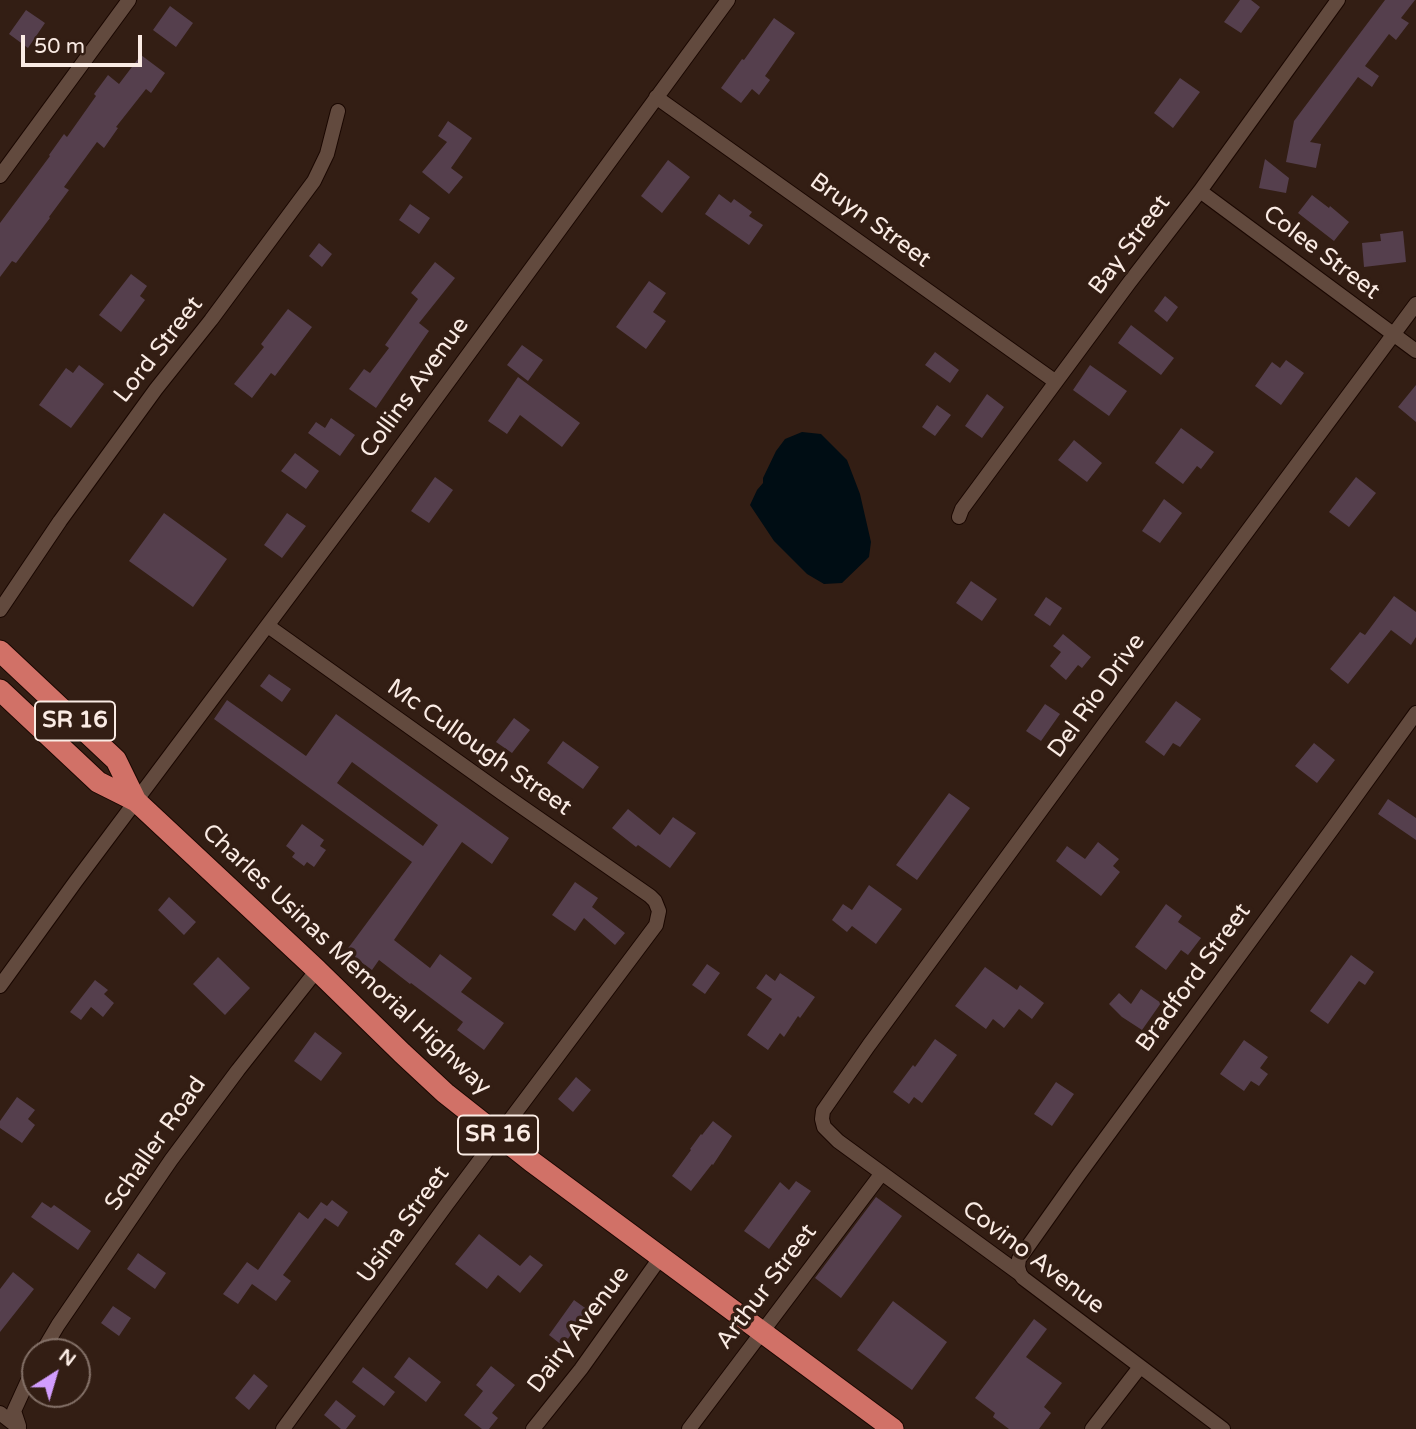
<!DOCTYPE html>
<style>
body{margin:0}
#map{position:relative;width:1416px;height:1429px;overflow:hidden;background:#331e14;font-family:"Varela Round",sans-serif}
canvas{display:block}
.north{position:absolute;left:21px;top:1338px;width:70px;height:70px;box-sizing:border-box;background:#331e14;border:2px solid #837067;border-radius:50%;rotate:37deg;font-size:19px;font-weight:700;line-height:28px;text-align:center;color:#faebe4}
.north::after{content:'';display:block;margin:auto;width:24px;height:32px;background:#d29dfd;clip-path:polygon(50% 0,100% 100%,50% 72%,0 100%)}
.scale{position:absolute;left:21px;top:35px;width:121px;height:32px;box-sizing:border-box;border:4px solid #faebe4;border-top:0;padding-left:9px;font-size:21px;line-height:24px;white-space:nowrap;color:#faebe4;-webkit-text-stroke:5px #331e14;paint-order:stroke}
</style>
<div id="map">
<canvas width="1416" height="1429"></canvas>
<div class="north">N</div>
<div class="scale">50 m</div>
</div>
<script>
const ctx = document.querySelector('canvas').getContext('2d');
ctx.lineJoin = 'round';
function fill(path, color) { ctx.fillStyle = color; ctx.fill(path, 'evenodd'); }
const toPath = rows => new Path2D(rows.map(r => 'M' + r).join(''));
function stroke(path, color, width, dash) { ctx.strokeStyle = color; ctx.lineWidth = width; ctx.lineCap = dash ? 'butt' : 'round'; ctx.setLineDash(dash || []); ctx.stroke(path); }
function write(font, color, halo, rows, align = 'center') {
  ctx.font = font + ' "Varela Round",sans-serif'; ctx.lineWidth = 7; ctx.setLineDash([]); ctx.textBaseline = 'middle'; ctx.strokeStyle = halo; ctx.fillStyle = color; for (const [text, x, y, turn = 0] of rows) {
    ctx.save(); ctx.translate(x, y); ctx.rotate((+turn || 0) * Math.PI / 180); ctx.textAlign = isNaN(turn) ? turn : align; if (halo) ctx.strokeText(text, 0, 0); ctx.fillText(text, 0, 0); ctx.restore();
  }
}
const water = toPath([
 [802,432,821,434,847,460,860,494,871,542,869,557,842,583,824,584,807,574,774,541,750,505,757,490,763,483,763,478,776,451,785,439]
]);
const building = toPath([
 [1240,0,1251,0,1260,7,1241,33,1224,22],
 [1385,0,1415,0,1401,18,1409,23,1396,40,1389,34,1365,66,1379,76,1372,87,1358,77,1310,142,1321,144,1316,168,1286,162,1294,121],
 [170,6,193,23,176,47,153,30],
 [26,10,45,23,28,48,9,34],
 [774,18,795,33,765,76,770,80,759,95,752,89,741,103,721,88,742,59,744,60],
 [141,55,165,73,151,93,146,89,116,127,118,128,104,148,97,142,64,187,69,190,49,217,50,218,16,263,12,261,0,277,0,223,50,156,49,155,64,134,67,137,96,96,94,94,108,75,119,84],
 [1180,78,1200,92,1173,128,1154,113],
 [448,121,472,138,451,168,463,177,449,194,422,172,447,142,438,136],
 [1265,159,1289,178,1286,193,1259,188],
 [668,160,690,177,662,213,641,196],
 [719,194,731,203,734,199,752,212,749,216,763,225,749,245,705,214],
 [1312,195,1329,208,1330,206,1349,222,1334,241,1298,213],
 [410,204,430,218,419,234,399,220],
 [1403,231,1406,262,1364,267,1362,243,1381,241,1380,234],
 [319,243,332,254,322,267,309,256],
 [435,262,455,278,419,323,429,331,376,408,349,389,364,369,370,373,389,348,385,345,418,299,411,293],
 [131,274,147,286,140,296,145,300,121,332,99,315],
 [649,281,666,293,653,312,666,321,646,349,616,327],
 [1165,296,1178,307,1167,322,1154,311],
 [288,309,312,327,275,376,271,373,252,398,234,384,264,347,261,344],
 [1131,325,1174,358,1161,375,1118,343],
 [522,345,543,360,528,381,507,365],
 [935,352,959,370,950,383,925,365],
 [1286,360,1304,373,1281,405,1255,386,1272,362,1280,368],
 [79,365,104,384,71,428,39,405,66,368,73,373],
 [1090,365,1127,391,1109,416,1073,390],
 [518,377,580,423,562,447,520,415,507,434,488,421],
 [1416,385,1416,422,1398,407],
 [987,394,1004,407,982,438,965,426],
 [937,405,951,415,935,436,922,427],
 [331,418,355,435,340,456,308,433,316,422,325,428],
 [1181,428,1214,452,1201,469,1197,466,1183,484,1155,463],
 [1074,440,1102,463,1087,482,1058,460],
 [295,453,319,471,306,489,281,471],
 [435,477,453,490,429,523,411,511],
 [1356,477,1376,493,1349,527,1329,512],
 [1164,499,1182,513,1160,543,1142,531],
 [164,513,227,559,193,607,129,561],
 [287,513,306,526,282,558,264,545],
 [971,581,997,599,982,621,956,603],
 [1394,596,1416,612,1416,637,1411,645,1391,630,1348,684,1330,669,1360,632,1365,635],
 [1046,597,1062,608,1050,626,1034,615],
 [1063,634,1091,657,1082,668,1078,665,1066,680,1050,666,1061,652,1053,646],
 [269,674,291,689,282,702,260,686],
 [227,700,306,756,336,714,509,838,492,864,462,842,394,940,430,968,440,954,472,978,461,992,504,1023,484,1050,457,1030,463,1022,411,983,410,984,379,960,372,970,346,951,412,862,214,719],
 [352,762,438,825,423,846,337,783],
 [1176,701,1201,719,1180,747,1173,743,1164,756,1145,742],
 [1045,704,1060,714,1041,741,1026,731],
 [514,718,530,730,512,753,496,742],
 [563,741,599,767,583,789,547,763],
 [1314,743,1335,760,1317,783,1295,766],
 [949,793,970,808,917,880,896,865],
 [1388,799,1416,818,1416,840,1378,814],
 [628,809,660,835,673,817,696,833,670,868,638,845,636,847,612,828],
 [302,824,324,840,320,846,326,850,314,867,307,862,304,866,292,857,295,853,286,846],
 [1098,842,1119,859,1113,866,1120,872,1101,896,1056,861,1067,846,1085,859],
 [575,882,598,898,592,907,625,933,615,945,584,918,575,931,552,915],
 [869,885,902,909,876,944,852,926,847,932,832,920,843,904,852,910],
 [169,897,196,922,184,935,158,910],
 [1166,904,1182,916,1178,922,1201,938,1188,955,1181,950,1166,970,1135,947],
 [1351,955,1374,972,1365,985,1359,981,1328,1024,1310,1011],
 [218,957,250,988,225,1015,193,984],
 [707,964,720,973,705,994,692,985],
 [985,967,1017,990,1020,985,1044,1003,1032,1019,1019,1009,1004,1028,993,1019,986,1029,955,1006],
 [780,973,815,997,800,1018,798,1016,784,1037,780,1033,768,1050,747,1035,772,999,756,988,766,974,775,981],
 [95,980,108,990,104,994,114,1003,103,1017,91,1007,81,1020,70,1012],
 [1141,989,1161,1003,1142,1030,1122,1017,1109,1004,1119,993,1131,1004],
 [315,1032,342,1053,321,1081,294,1061],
 [935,1039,957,1055,922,1103,914,1097,909,1104,893,1092,913,1065,915,1067],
 [1244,1040,1268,1057,1260,1068,1268,1074,1259,1086,1251,1081,1244,1091,1220,1074],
 [576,1077,591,1090,573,1112,558,1099],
 [1056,1082,1074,1094,1052,1126,1034,1114],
 [17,1097,35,1110,28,1119,35,1125,22,1143,0,1128,0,1121],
 [713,1121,732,1136,713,1165,712,1164,691,1191,672,1176,691,1150,690,1149,701,1134,702,1135],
 [796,1181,811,1191,769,1249,744,1231,780,1182,789,1190],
 [876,1197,902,1216,841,1298,815,1278],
 [332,1200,348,1212,338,1227,325,1218,283,1275,291,1281,276,1301,252,1284,238,1304,223,1294,247,1262,258,1270,299,1212,308,1219,321,1202,327,1206],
 [42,1202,51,1208,54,1205,91,1231,78,1250,31,1217],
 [479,1234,520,1266,530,1255,543,1265,520,1293,498,1275,487,1289,455,1264],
 [138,1253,166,1273,155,1289,127,1269],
 [13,1272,34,1289,0,1332,0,1289],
 [574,1300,588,1310,563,1346,549,1335],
 [893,1301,947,1342,912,1390,857,1350],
 [113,1306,131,1318,119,1336,101,1323],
 [1034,1319,1047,1329,1026,1357,1062,1383,1044,1407,1051,1413,1039,1429,1009,1429,993,1417,995,1413,975,1398],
 [409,1357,441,1382,426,1402,394,1377],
 [491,1366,515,1385,492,1413,498,1418,489,1429,482,1429,464,1415,483,1391,476,1385],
 [363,1367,395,1392,384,1406,352,1382],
 [254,1374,268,1386,249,1410,235,1398],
 [336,1400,356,1416,346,1429,341,1429,324,1415]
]);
const minor = toPath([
 [656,97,1056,382],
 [0,176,129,0],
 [1200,191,1416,351],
 [959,517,962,509,1129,283,1200,191,1338,0],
 [0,610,60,521,156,389,211,320,314,181,327,154,338,111],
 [268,626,502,793,650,896,655,901,659,911,656,925,447,1204,283,1429],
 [0,986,76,881,377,479,728,0],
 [1020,1274,1018,1267,1019,1259,1080,1173,1333,828,1416,713],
 [42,1352,58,1325,171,1160,238,1070,317,970],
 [0,1413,19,1428],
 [19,1426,14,1411,35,1365],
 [533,1429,581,1369,660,1258],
 [689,1429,882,1173],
 [1092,1429,1140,1367],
 [1223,1429,1023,1278,1020,1274,838,1141,824,1127,822,1119,823,1111,869,1045,1105,723,1416,304]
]);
const trunk = toPath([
 [0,651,116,760,136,801],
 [0,690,98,782,136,801,317,970,402,1053,445,1093,531,1161,893,1429]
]);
const shields = [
 [75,721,80],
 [498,1135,80]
];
const shieldNames = [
 ["SR 16",75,721],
 ["SR 16",498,1135]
];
const streetNames = [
 ["Bruyn Street",870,221,36],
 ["Bay Street",1130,245,-53],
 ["Colee Street",1321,253,37],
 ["Lord Street",159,350,-52],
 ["Collins Avenue",415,388,-54],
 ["Del Rio Drive",1097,696,-54],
 ["Mc Cullough Street",479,748,35],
 ["Charles Usinas Memorial Highway",346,960,43],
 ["Bradford Street",1194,978,-54],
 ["Schaller Road",156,1144,-55],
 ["Usina Street",404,1225,-54],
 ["Covino Avenue",1033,1258,37],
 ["Arthur Street",767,1287,-53],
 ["Dairy Avenue",579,1330,-53]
];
fill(water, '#000d14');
fill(building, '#553f4d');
stroke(minor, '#1a0701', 16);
stroke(trunk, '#1a0701', 23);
stroke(minor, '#624a3e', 14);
stroke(trunk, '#d17167', 21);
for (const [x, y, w] of shields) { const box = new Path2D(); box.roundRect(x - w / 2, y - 19.5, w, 39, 5); ctx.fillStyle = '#331e14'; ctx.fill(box); stroke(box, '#faebe4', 2); }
write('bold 23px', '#faebe4', null, shieldNames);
write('24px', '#faebe4', '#331e14', streetNames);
</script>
